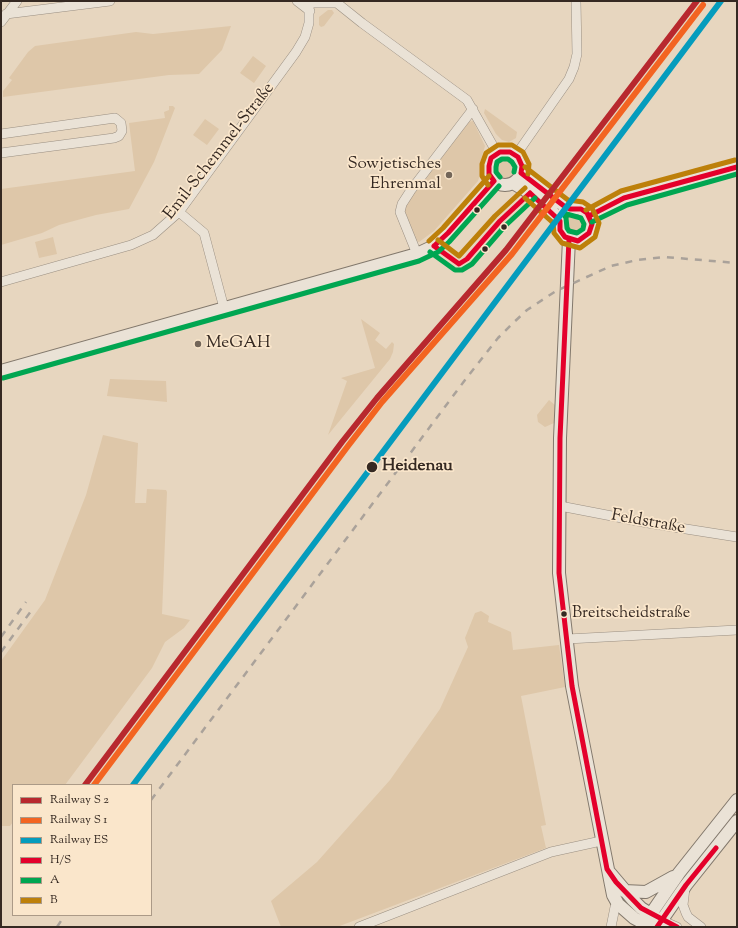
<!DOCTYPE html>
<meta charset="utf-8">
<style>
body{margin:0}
#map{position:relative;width:738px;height:928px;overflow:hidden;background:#e7d6bf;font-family:"Sorts Mill Goudy",serif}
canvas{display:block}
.frame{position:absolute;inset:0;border:2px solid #352922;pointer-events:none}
.legend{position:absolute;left:12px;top:784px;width:140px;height:132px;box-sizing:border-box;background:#fae6cb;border:1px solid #ab9a87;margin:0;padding:5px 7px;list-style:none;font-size:12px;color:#352922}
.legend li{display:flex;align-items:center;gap:8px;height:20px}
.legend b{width:20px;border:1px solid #ab9a87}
</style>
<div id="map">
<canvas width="738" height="928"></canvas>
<div class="frame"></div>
<ul class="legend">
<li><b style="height:5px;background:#b8282e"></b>Railway S 2</li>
<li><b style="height:5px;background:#f36421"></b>Railway S 1</li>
<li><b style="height:5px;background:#059cbd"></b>Railway ES</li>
<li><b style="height:5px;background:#e4002b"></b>H/S</li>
<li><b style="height:5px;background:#00a651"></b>A</li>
<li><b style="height:5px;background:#bd800a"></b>B</li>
</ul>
</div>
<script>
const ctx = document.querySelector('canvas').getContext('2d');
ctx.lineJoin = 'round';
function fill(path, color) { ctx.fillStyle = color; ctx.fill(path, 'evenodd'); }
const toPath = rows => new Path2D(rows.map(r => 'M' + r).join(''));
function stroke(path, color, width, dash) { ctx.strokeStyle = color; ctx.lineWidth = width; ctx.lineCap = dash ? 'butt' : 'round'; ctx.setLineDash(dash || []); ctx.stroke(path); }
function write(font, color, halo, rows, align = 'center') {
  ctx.font = font + ' "Sorts Mill Goudy",serif'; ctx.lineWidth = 3.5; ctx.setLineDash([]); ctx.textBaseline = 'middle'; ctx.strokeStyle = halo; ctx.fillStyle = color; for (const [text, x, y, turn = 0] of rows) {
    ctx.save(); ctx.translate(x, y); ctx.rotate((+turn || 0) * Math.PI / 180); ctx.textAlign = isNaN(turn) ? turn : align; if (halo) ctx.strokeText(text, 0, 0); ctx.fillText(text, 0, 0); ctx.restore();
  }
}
const green = toPath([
 [328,10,332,10,334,13,324,26,321,27,319,25,319,17],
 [231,26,222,50,199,74,169,75,3,97,3,91,12,80,9,78,28,52,35,46,136,32,153,34],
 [253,56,266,66,254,83,240,73],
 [169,106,173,106,175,108,154,162,129,209,96,215,59,225,42,233,1,245,1,189,135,171,129,123,165,118,164,112,169,110],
 [485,109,517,132,516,138,509,142,502,140,496,134,484,113],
 [205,119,219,129,207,145,193,135],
 [473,121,485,146,480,163,480,175,478,181,434,231,419,242,414,240,403,212,405,203,467,122],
 '495 168a10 10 0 1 1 20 0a10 10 0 1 1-20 0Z',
 '566 224a9 9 0 1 1 18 0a9 9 0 1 1-18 0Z',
 [53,237,57,254,39,258,35,242],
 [361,319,380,333,375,340,386,349,392,342,394,344,393,352,390,359,328,435,347,381,341,378,375,368],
 [110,379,166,381,167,402,107,396],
 [549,400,555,405,554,423,545,427,538,422,537,415],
 [103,435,138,443,135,503,146,503,147,489,166,490,167,492,162,614,190,620,184,628,165,642,152,668,65,785,13,785,13,822,10,826,1,826,1,661,45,600,86,495],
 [481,611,489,616,488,622,511,632,513,650,559,645,565,687,521,696,546,825,541,826,546,848,337,927,281,927,271,901,317,862,390,780,440,709,468,647,465,638,475,613]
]);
const street = toPath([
 [297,1,310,11],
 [309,3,337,3,362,23,467,100,497,153],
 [6,14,110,1],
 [1,22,17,1],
 [1,134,115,118,121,123,122,131,119,136,114,138,1,153],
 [516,155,569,79,574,67,577,54,576,1],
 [179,212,204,233,224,308],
 [417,254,400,212,402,204,411,190,473,109],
 [1,282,131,245,153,235,179,212,296,52,305,37,309,23,309,1],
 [560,506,648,523,737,537],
 [567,639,737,630],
 [685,888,683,905,686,913,688,917,701,927],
 [661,920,677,927],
 [359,927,551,852,601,841],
 [611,927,615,907,618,904]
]);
const secondary = toPath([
 '488 168a17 17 0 1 1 34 0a17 17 0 1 1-34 0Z',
 [521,173,557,201,570,209],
 [513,183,530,193,551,210,560,221],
 '559 224a16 16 0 1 1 32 0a16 16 0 1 1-32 0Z',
 [589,216,624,198,737,167],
 [569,239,560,438,559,573,572,686,613,895,618,904,634,918,651,927],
 [1,371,417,254,434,246,444,237,494,181],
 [610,873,633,900,641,908,657,918],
 [624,891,646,892,673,877],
 [642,927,679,873,737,800],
 [657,927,686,885,737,821]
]);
const rail = toPath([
 [1,637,26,602],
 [1,652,34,607],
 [151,800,465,380,498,338,512,324,527,310,556,291,611,266,637,260,665,257,737,263],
 [57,927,65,915]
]);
const bus1 = toPath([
 [521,173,564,206,570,209,581,209,587,213,592,224,589,233,578,241,565,237,560,230,560,221,530,193],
 [494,181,489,174,489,166,491,158,500,152,510,152,518,157,522,166,521,173],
 [589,216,624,198,737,167],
 [569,239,560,438,559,573,572,686,607,869,616,882,641,908,677,927],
 [434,246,459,264,467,259,500,221,530,193],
 [434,246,448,233,494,181],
 [657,927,686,885,716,848]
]);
const bus2 = toPath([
 [500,177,496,172,496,167,497,162,502,159,508,159,512,162,515,167,514,172],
 [563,213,581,218,584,224,583,229,577,233,569,231,567,228,566,218,563,213],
 [592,222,627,205,737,174],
 [430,252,455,270,462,270,472,264,505,226,535,198],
 [3,378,419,261,438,252,449,242,499,186]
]);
const bus3 = toPath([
 [525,167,568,200,583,202,592,208,599,223,595,237,580,248,562,243,554,233,553,223,551,221,525,198],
 [488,185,482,176,482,164,486,153,498,145,512,145,523,152,529,164,528,174],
 [586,210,621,191,735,160],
 [438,240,459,256,495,216,525,188],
 [429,241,443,228,489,176]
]);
const rail1 = toPath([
 [85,785,342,442,377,398,506,250,697,1]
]);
const rail2 = toPath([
 [94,785,348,446,382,402,512,254,703,5]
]);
const rail3 = toPath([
 [133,785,721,1]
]);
const markers = [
 [449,175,4,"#736659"],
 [477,210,3.5,"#352922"],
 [504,227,3.5,"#352922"],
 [485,249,3.5,"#352922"],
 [198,344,4,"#736659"],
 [372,467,6,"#352922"],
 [564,614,3.5,"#352922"]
];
const busNames = [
 ["Breitscheidstraße",572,614]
];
const streetNames = [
 ["Emil-Schemmel-Straße",220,152,-52],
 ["Feldstraße",648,523,10]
];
const poiNames = [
 ["Sowjetisches",441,165],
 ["Ehrenmal",441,185],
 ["MeGAH",206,344,"left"]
];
const stopNames = [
 ["Heidenau",382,467]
];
fill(green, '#dec7a9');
stroke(street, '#9a8f82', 10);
stroke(secondary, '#82786c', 14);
stroke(street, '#eae2d6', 9);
stroke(secondary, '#eae2d6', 12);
stroke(rail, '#aaa29a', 2.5, [7, 7]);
stroke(bus1, '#e4002b', 5);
stroke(bus2, '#00a651', 5);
stroke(bus3, '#bd800a', 5);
stroke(rail1, '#b8282e', 6);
stroke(rail2, '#f36421', 6);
stroke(rail3, '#059cbd', 6);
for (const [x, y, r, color] of markers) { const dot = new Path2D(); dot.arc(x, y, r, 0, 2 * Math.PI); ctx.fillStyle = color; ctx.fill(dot); stroke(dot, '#fae6cb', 1.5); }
write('16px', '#352922', '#fae6cb', busNames, 'left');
write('17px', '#352922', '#fae6cb', streetNames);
write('17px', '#352922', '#fae6cb', poiNames, 'right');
write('bold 17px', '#352922', '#fae6cb', stopNames, 'left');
</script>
